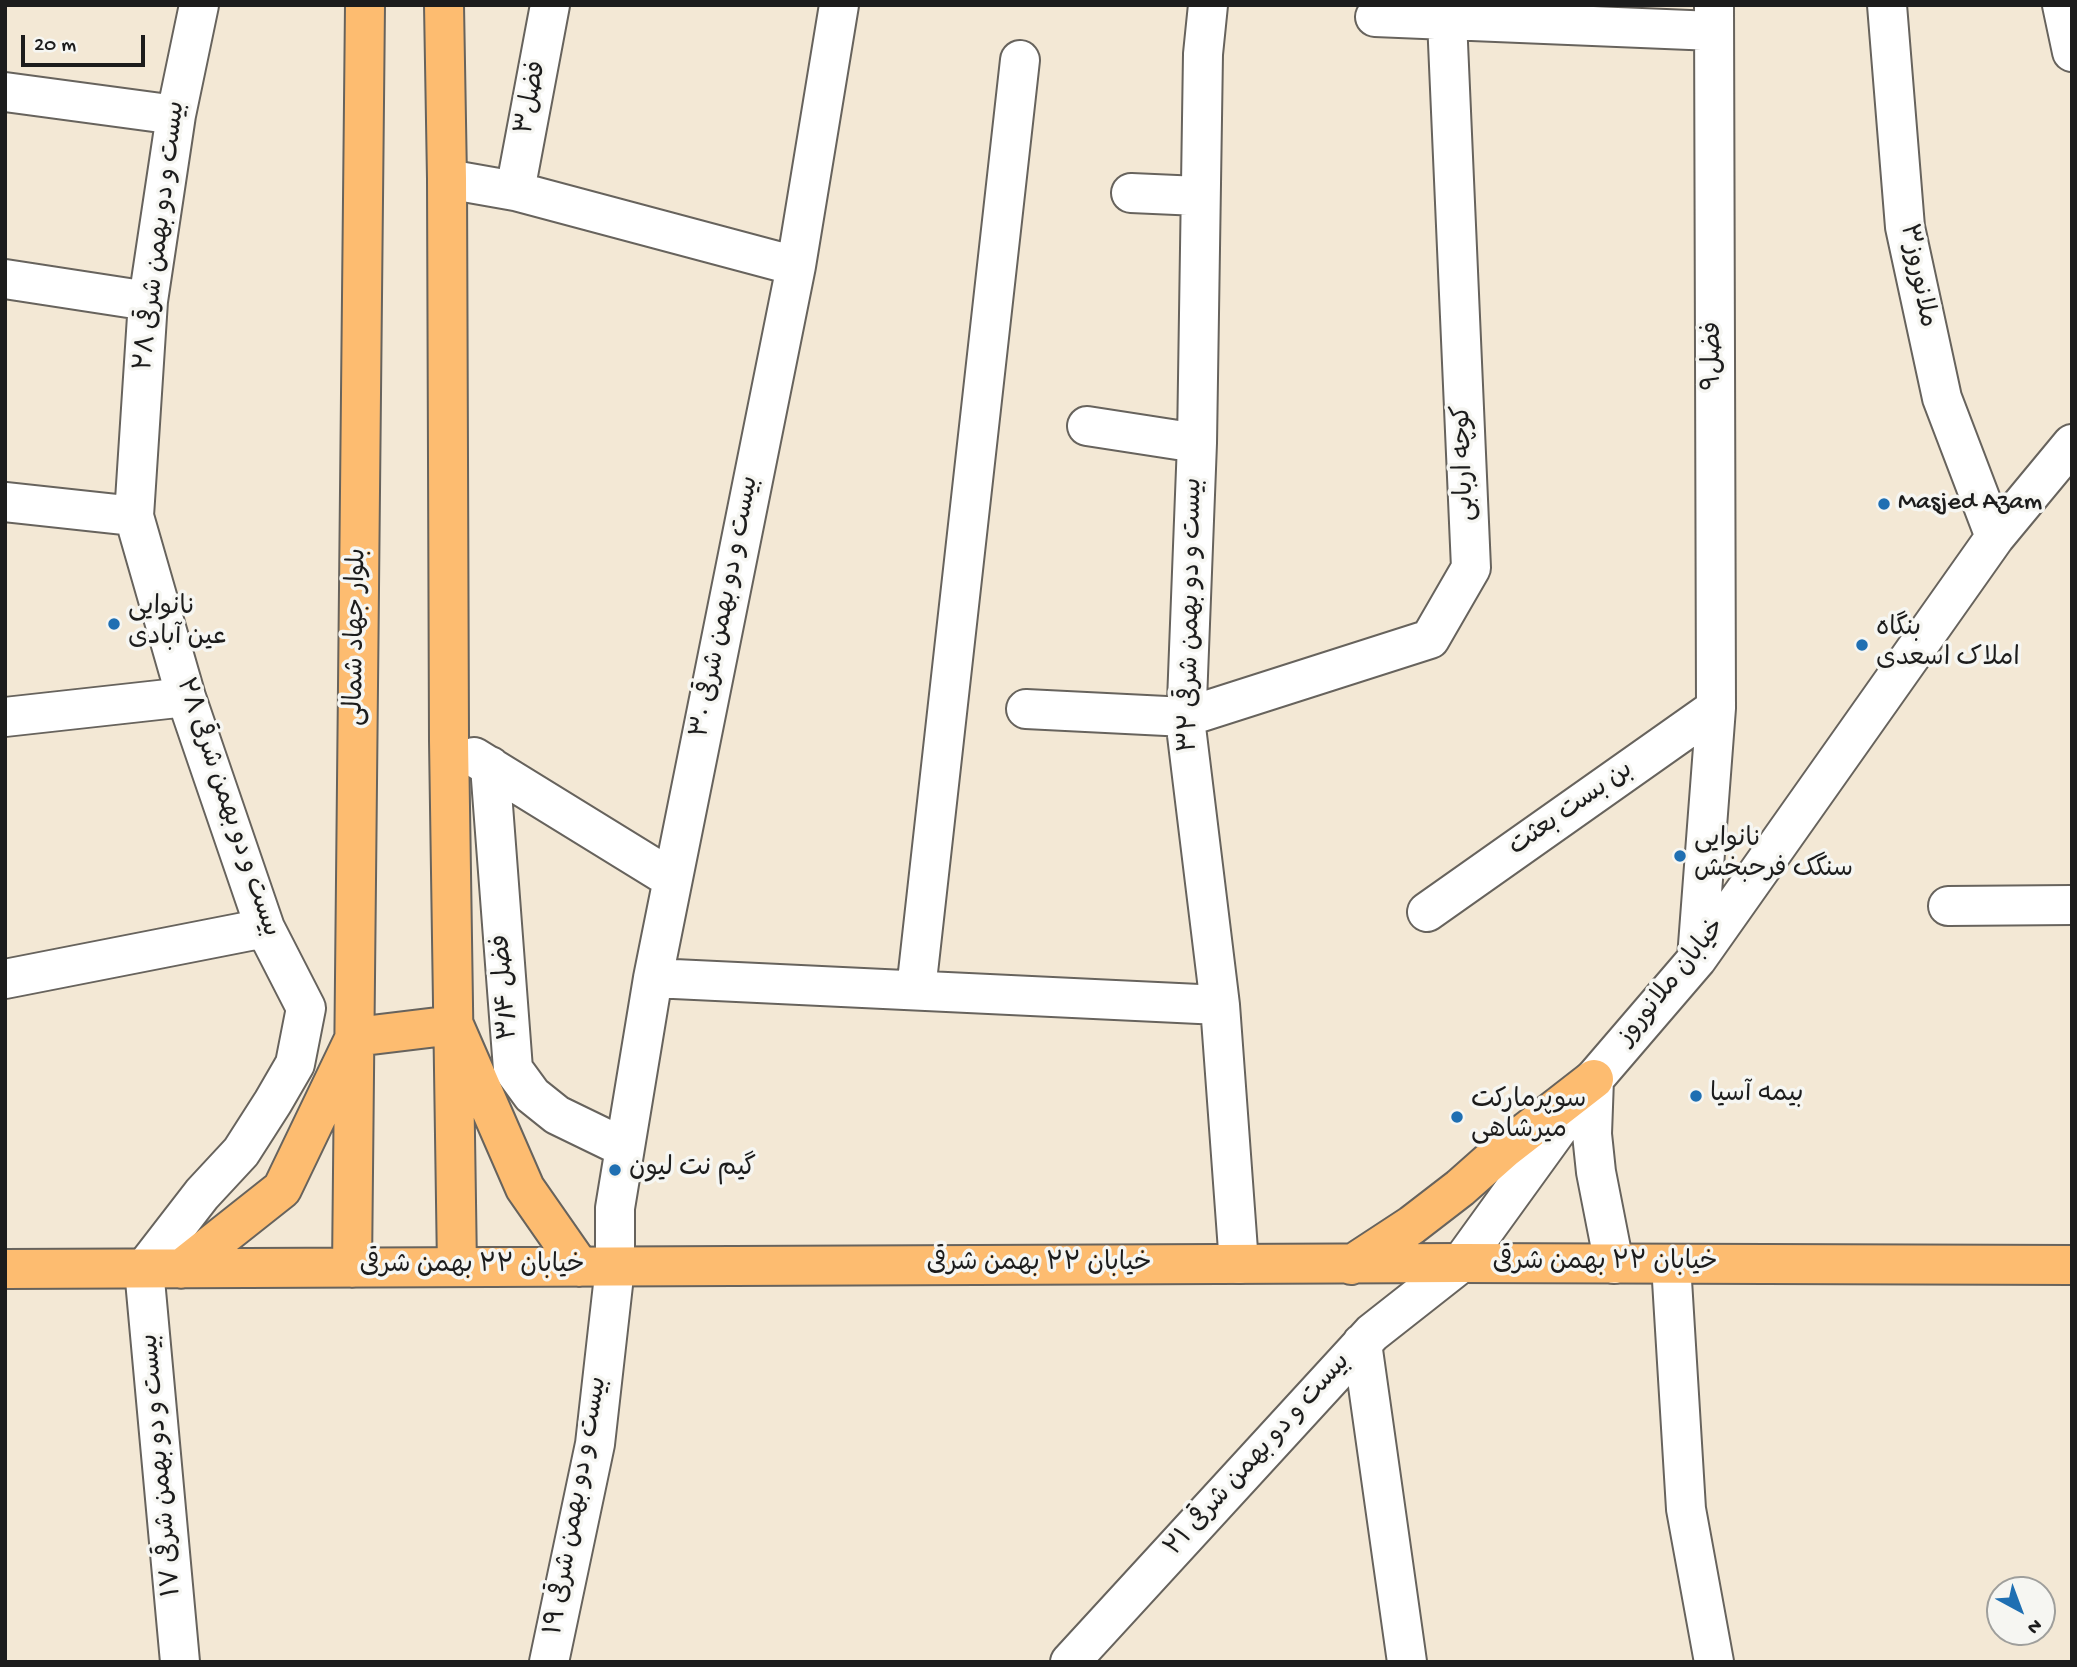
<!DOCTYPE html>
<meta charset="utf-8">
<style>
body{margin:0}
#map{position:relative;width:2077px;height:1667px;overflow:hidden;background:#f3e8d5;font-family:"Gochi Hand",sans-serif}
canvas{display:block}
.frame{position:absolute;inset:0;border:7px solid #1c1c1c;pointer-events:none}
.north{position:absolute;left:1986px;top:1576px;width:70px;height:70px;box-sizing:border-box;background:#f6f6f2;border:2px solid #9f9f9c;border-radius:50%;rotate:139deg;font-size:19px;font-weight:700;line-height:28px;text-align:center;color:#1c1c1c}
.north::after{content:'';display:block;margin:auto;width:24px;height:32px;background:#1f6fb2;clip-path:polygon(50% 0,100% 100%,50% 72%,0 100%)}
.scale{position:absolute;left:21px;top:35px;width:124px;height:32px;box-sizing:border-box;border:4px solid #1c1c1c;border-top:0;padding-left:9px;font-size:21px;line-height:24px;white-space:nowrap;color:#1c1c1c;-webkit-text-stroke:5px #f6f6f2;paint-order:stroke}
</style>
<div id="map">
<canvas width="2077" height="1667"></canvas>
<div class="frame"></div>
<div class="north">N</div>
<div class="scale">20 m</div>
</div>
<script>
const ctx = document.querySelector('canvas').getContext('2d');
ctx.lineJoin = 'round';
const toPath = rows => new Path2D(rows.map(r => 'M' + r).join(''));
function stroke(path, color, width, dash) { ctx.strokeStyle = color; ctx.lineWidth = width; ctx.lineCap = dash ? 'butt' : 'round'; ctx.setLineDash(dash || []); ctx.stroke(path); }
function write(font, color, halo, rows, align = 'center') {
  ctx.font = font + ' "Gochi Hand","Playpen Sans Arabic",sans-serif'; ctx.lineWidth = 7; ctx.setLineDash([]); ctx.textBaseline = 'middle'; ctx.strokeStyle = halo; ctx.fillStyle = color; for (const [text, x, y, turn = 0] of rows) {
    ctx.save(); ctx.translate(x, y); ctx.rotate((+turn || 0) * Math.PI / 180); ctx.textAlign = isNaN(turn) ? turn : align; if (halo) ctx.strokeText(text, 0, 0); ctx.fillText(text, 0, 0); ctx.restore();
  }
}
const minor = toPath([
 [1208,5,1203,54,1197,443,1186,727,1220,1005,1239,1264],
 [1887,5,1905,227,1942,398,1995,537],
 [2062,5,2072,52],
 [1375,17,1714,31],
 [5,92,176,115],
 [447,179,515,191,796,266],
 [515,191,550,5],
 [1131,193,1199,196],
 [5,279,148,301],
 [1087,426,1197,443],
 [5,502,134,516],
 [1026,709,1186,717,1430,639,1471,568,1447,20],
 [5,717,186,697],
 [474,757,672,879],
 [490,766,513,1069,532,1095,557,1115,625,1148],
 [1948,906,2072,905],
 [1427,912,1716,708],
 [1697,958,1716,708,1714,5],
 [653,978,1220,1005],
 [5,979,265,928],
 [916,990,1020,60],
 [1594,1079,1592,1134,1596,1172,1614,1264],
 [1671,1264,1686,1509,1714,1662],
 [1362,1343,1407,1662],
 [180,1662,144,1269,202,1194,241,1152,273,1102,295,1064,306,1008,265,928,186,697,134,516,148,301,176,115,199,5],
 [549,1662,595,1444,615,1267,615,1208,653,978,796,266,839,5],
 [1070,1662,1372,1333,1461,1263,1594,1079,1697,959,1995,537,2072,444]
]);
const major = toPath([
 [444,5,447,179,449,741,457,1267],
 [1351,1265,1412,1225,1460,1188,1504,1149,1594,1079],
 [352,1268,365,5],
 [5,1269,1461,1263,2072,1265],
 [181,1269,282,1189,355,1037,454,1025,525,1188,580,1267]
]);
const markers = [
 [1884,504,7,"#1f6fb2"],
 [114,624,7,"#1f6fb2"],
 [1862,645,7,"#1f6fb2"],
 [1680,856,7,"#1f6fb2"],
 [1696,1096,7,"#1f6fb2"],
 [1457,1117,7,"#1f6fb2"],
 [615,1170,7,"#1f6fb2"]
];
const streetNames = [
 ["فضل۳",533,98,-79],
 ["بیست و دو بهمن شرقی ۲۸",162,236,-83],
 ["ملانوروز۳",1916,276,79],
 ["فضل۹",1715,356,-90],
 ["کوچه اربابی",1466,463,-92],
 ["بیست و دو بهمن شرقی ۳۰",727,607,-79],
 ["بیست و دو بهمن شرقی ۳۲",1193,615,-89],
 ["بلوار جهاد شمالی",358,637,-89],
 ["بیست و دو بهمن شرقی ۲۸",226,808,71],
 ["بن بست بعثت",1572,810,-35],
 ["خیابان ملانوروز",1673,983,-51],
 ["فضل ۳/۴",507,987,-94],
 ["خیابان ۲۲ بهمن شرقی",1605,1264],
 ["خیابان ۲۲ بهمن شرقی",1039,1265],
 ["خیابان ۲۲ بهمن شرقی",472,1267],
 ["بیست و دو بهمن شرقی ۲۱",1259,1456,-48],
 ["بیست و دو بهمن شرقی ۱۷",163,1465,-95],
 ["بیست و دو بهمن شرقی ۱۹",578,1506,-80]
];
const poiNames = [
 ["Masjed Azam",1898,504],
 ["نانوایی",128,609],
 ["عین آبادی",128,639],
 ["بنگاه",1876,630],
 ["املاک اسعدی",1876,660],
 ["نانوایی",1694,841],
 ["سنگک فرحبخش",1694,871],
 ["بیمه آسیا",1710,1096],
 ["سوپرمارکت",1471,1102],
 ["میرشاهی",1471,1132],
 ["گیم نت لیون",629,1170]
];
stroke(minor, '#67635d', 42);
stroke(major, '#67635d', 42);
stroke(minor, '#fff', 38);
stroke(major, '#fdbc70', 38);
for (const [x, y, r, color] of markers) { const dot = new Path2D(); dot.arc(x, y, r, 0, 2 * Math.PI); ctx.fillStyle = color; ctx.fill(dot); stroke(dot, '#f6f6f2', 2.5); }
write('26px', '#1c1c1c', '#f6f6f2', streetNames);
write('26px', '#1c1c1c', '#f6f6f2', poiNames, 'left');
</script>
